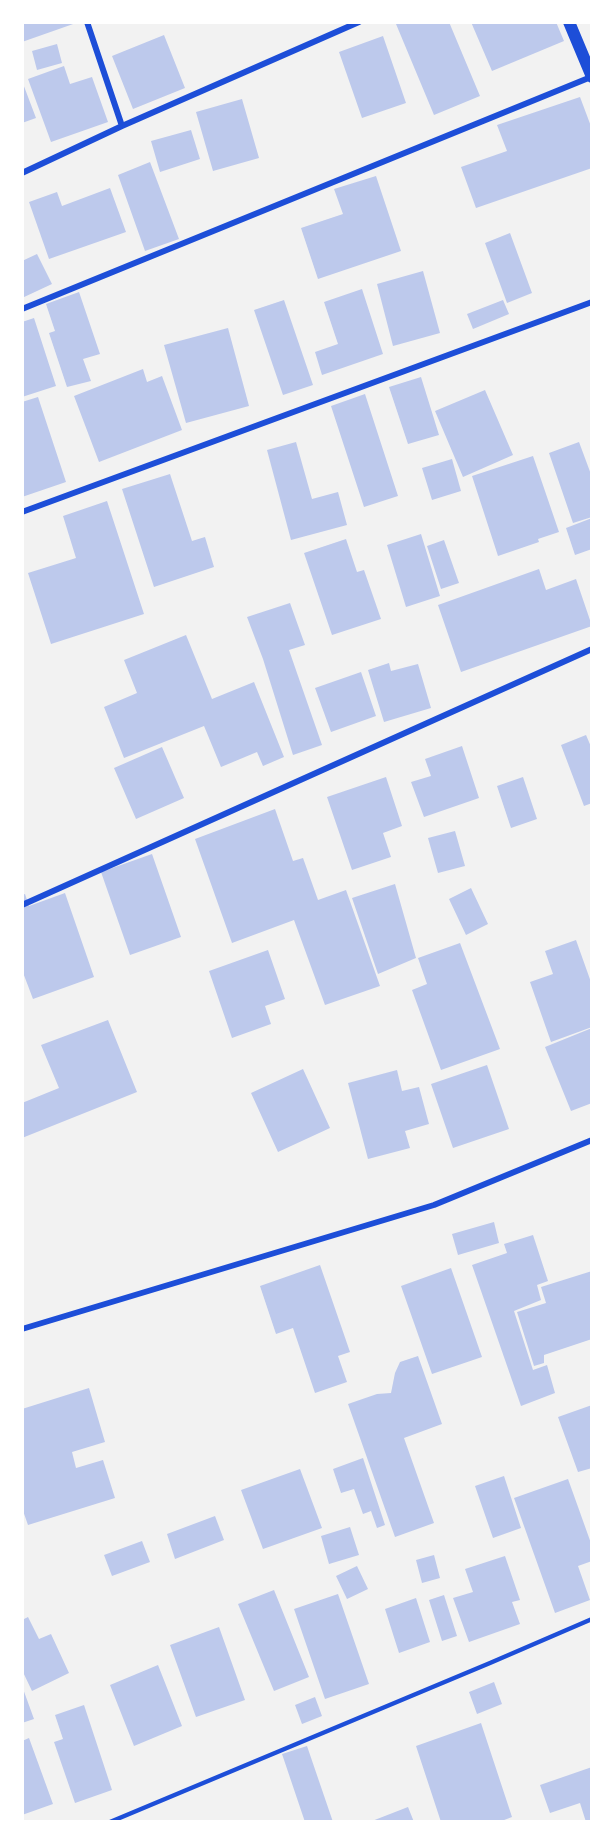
<!DOCTYPE html>
<style>
body{margin:0}
#map{position:relative;width:614px;height:1844px;overflow:hidden;background:#f2f2f2;font-family:Rubik,sans-serif}
canvas{display:block}
.frame{position:absolute;inset:0;border:24px solid #fff;pointer-events:none}
</style>
<div id="map">
<canvas width="614" height="1844"></canvas>
<div class="frame"></div>
</div>
<script>
const ctx = document.querySelector('canvas').getContext('2d');
ctx.lineJoin = 'round';
function fill(path, color) { ctx.fillStyle = color; ctx.fill(path, 'evenodd'); }
const toPath = rows => new Path2D(rows.map(r => 'M' + r).join(''));
function stroke(path, color, width, dash) { ctx.strokeStyle = color; ctx.lineWidth = width; ctx.lineCap = dash ? 'butt' : 'round'; ctx.setLineDash(dash || []); ctx.stroke(path); }
const building = toPath([
 [22,22,76,22,76,23,22,42],
 [400,22,449,22,480,96,434,115,396,24],
 [471,22,556,22,564,41,492,71],
 [164,35,185,88,133,109,112,56],
 [383,36,406,103,362,118,339,52],
 [57,44,62,63,37,70,32,51],
 [64,66,70,84,92,77,108,122,51,142,28,79],
 [22,81,36,118,22,123],
 [580,97,592,129,592,168,476,208,461,167,507,151,497,125],
 [242,99,259,158,213,171,196,112],
 [191,130,200,159,160,172,151,141],
 [150,162,179,239,145,251,118,175],
 [376,176,401,251,318,279,301,228,343,214,334,189],
 [110,188,126,232,49,259,29,202,57,192,62,206],
 [510,233,532,293,507,303,485,243],
 [37,254,52,284,22,298,22,261],
 [423,271,440,333,393,346,377,284],
 [362,289,383,354,322,375,315,352,338,344,324,302],
 [79,292,100,354,83,359,91,381,67,387,49,333,55,331,46,304],
 [284,300,313,385,283,395,254,310],
 [503,300,509,314,473,329,467,314],
 [34,318,56,386,22,397,22,322],
 [228,328,249,406,186,423,164,345],
 [143,369,147,382,162,376,182,430,99,462,74,396],
 [421,377,439,435,408,444,389,387],
 [485,390,513,455,463,477,435,411],
 [365,394,398,496,364,507,331,406],
 [38,397,66,482,22,497,22,402],
 [296,442,312,499,338,492,347,525,291,540,267,450],
 [579,442,592,477,592,517,573,523,549,453],
 [533,456,559,532,538,539,539,542,498,556,472,476],
 [452,459,461,491,432,500,422,468],
 [170,474,192,541,205,537,214,567,154,587,122,489],
 [107,501,144,614,51,644,28,573,76,558,63,516],
 [592,518,592,549,575,555,566,528],
 [421,534,440,596,406,607,387,545],
 [346,539,357,572,364,570,381,619,332,635,304,553],
 [444,540,459,583,441,589,427,546],
 [539,569,546,590,576,579,592,626,461,672,438,605],
 [290,603,305,645,289,650,322,745,293,755,263,659,247,617],
 [186,635,212,699,254,682,284,757,263,766,257,752,221,767,204,726,124,758,104,707,137,693,124,660],
 [389,663,391,671,418,664,431,708,384,722,368,670],
 [361,672,376,716,331,732,315,688],
 [586,735,592,749,592,803,584,806,561,745],
 [462,746,479,798,424,817,411,782,431,776,425,759],
 [162,747,184,798,136,819,114,768],
 [386,777,402,826,383,833,391,857,352,870,327,797],
 [523,777,537,819,511,828,497,786],
 [275,809,293,861,303,858,318,900,346,890,380,986,325,1005,294,920,232,943,195,839],
 [455,831,465,866,438,873,428,838],
 [152,854,181,937,130,955,101,872],
 [395,884,416,958,378,974,352,898],
 [471,888,488,924,466,935,449,899],
 [65,893,94,977,33,999,22,970,22,895,25,894,29,906],
 [576,940,592,985,592,1027,551,1042,530,982,553,974,545,951],
 [460,943,500,1049,441,1070,412,990,427,984,418,958],
 [268,950,285,999,265,1006,271,1024,232,1038,209,971],
 [108,1020,137,1092,22,1138,22,1103,59,1088,41,1045],
 [592,1028,592,1103,571,1111,545,1047],
 [487,1065,509,1129,453,1148,431,1084],
 [303,1069,330,1128,278,1152,251,1093],
 [397,1070,402,1091,419,1087,429,1124,405,1131,410,1148,368,1159,348,1083],
 [494,1222,499,1243,458,1255,452,1234],
 [533,1235,548,1281,537,1285,541,1300,514,1311,533,1370,547,1365,555,1393,521,1406,472,1265,507,1253,504,1244],
 [320,1265,350,1352,338,1356,347,1382,315,1393,293,1328,276,1334,260,1286],
 [451,1268,482,1357,432,1374,401,1286],
 [592,1271,592,1339,544,1355,544,1363,534,1366,517,1312,546,1303,541,1287],
 [418,1356,442,1424,404,1438,434,1523,395,1537,348,1404,377,1394,391,1393,395,1373,400,1362],
 [89,1388,105,1442,72,1452,76,1468,103,1460,115,1498,28,1525,22,1508,22,1409],
 [592,1405,592,1468,578,1472,558,1417],
 [363,1458,385,1525,377,1528,371,1511,363,1514,354,1489,341,1493,333,1469],
 [300,1469,322,1528,263,1549,241,1490],
 [504,1476,521,1528,493,1538,475,1486],
 [568,1479,592,1546,592,1561,578,1566,590,1600,555,1613,514,1498],
 [215,1516,224,1540,175,1559,167,1534],
 [350,1527,359,1555,329,1564,321,1536],
 [142,1541,150,1562,112,1576,104,1555],
 [434,1555,440,1578,422,1583,416,1560],
 [505,1556,520,1600,512,1602,520,1624,469,1642,453,1598,473,1592,465,1569],
 [357,1566,368,1589,347,1599,336,1576],
 [274,1590,309,1677,274,1691,238,1604],
 [338,1594,369,1684,325,1699,294,1609],
 [444,1595,457,1636,442,1641,429,1600],
 [416,1598,430,1642,399,1653,385,1609],
 [28,1617,39,1639,51,1634,69,1673,32,1691,22,1670,22,1620],
 [219,1627,245,1700,196,1717,170,1645],
 [158,1665,182,1726,134,1746,110,1685],
 [494,1682,502,1704,477,1714,469,1692],
 [22,1686,34,1719,22,1723],
 [315,1697,322,1716,302,1724,295,1705],
 [84,1705,112,1790,75,1803,54,1742,63,1739,55,1715],
 [481,1723,512,1817,499,1822,441,1822,416,1746],
 [29,1738,53,1804,22,1815,22,1741],
 [307,1746,333,1822,305,1822,282,1754],
 [592,1767,592,1822,586,1822,580,1803,550,1813,540,1785],
 [408,1807,414,1822,372,1822,372,1821]
]);
const service = toPath([
 [110,1822,490,1663,592,1619]
]);
const minor = toPath([
 [87,22,122,126],
 [22,173,122,126,359,22],
 [22,309,591,77],
 [22,512,592,302],
 [22,905,592,649],
 [22,1329,434,1205,592,1140]
]);
const secondary = toPath([
 [569,22,592,77]
]);
fill(building, '#bdc9ec');
stroke(service, '#1d4ed8', 4.5);
stroke(minor, '#1d4ed8', 6);
stroke(secondary, '#1d4ed8', 12);
</script>
